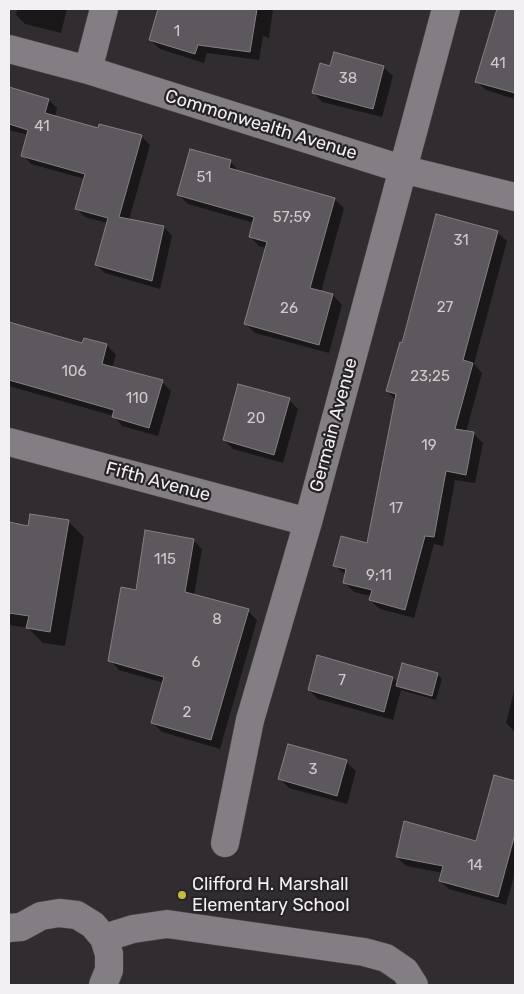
<!DOCTYPE html>
<style>
body{margin:0}
#map{position:relative;width:524px;height:994px;overflow:hidden;background:#312c30;font-family:Rubik,sans-serif}
canvas{display:block}
.frame{position:absolute;inset:0;border:10px solid #f3f0f3;pointer-events:none}
</style>
<div id="map">
<canvas width="524" height="994"></canvas>
<div class="frame"></div>
</div>
<script>
const ctx = document.querySelector('canvas').getContext('2d');
ctx.lineJoin = 'round';
function fill(path, color) { ctx.fillStyle = color; ctx.fill(path, 'evenodd'); }
const toPath = rows => new Path2D(rows.map(r => 'M' + r).join(''));
function stroke(path, color, width, dash) { ctx.strokeStyle = color; ctx.lineWidth = width; ctx.lineCap = dash ? 'butt' : 'round'; ctx.setLineDash(dash || []); ctx.stroke(path); }
function write(font, color, halo, rows, align = 'center') {
  ctx.font = font + ' Rubik,sans-serif'; ctx.lineWidth = 4.5; ctx.setLineDash([]); ctx.textBaseline = 'middle'; ctx.strokeStyle = halo; ctx.fillStyle = color; for (const [text, x, y, turn = 0] of rows) {
    ctx.save(); ctx.translate(x, y); ctx.rotate((+turn || 0) * Math.PI / 180); ctx.textAlign = isNaN(turn) ? turn : align; if (halo) ctx.strokeText(text, 0, 0); ctx.fillText(text, 0, 0); ctx.restore();
  }
}
const shadow = toPath([
 [17,9,67,9,61,33,25,24,16,15],
 [160,9,273,9,269,38,263,36,259,60,207,53,204,63,160,49,150,40],
 [498,9,515,9,515,99,486,90,476,81],
 [331,67,383,67,393,76,382,117,322,102,313,92],
 [9,89,49,100,57,108,55,117,99,130,141,136,150,145,129,220,164,227,172,236,160,289,105,273,96,265,108,223,85,217,77,209,85,179,31,164,23,155,28,135,9,130],
 [191,150,231,162,240,173,334,199,344,208,321,292,333,295,342,305,329,353,255,333,245,323,266,248,259,246,250,237,254,223,188,204,179,195],
 [497,232,507,241,474,364,482,373,466,432,473,433,483,443,475,483,455,480,443,546,434,544,414,618,380,609,370,600,371,596,354,592,344,582,346,575,334,565,368,545,396,400,387,391,403,344],
 [11,324,83,344,84,339,107,345,116,355,112,368,162,382,171,391,158,436,122,426,114,416,9,386],
 [289,400,298,409,283,463,233,449,224,440],
 [69,522,84,537,65,646,43,643,28,628,9,625,9,524,29,527],
 [193,540,202,549,194,596,248,611,257,620,220,749,162,732,153,723,164,683,119,670,110,660,137,591],
 [437,674,442,679,436,700,401,690,393,720,318,699,309,690,393,678,398,683],
 [515,687,515,732,506,723],
 [346,762,356,771,347,804,289,788,280,779],
 [495,776,515,782,515,873,506,905,449,889,440,881,443,873,406,866,397,857,476,842]
]);
const building = toPath([
 [158,9,257,9,250,52,198,45,195,54,149,40,158,9],
 [497,9,515,9,515,93,475,82,497,9],
 [334,52,384,66,373,109,312,93,320,63,330,66,334,52],
 [9,87,49,99,45,113,98,128,99,124,142,135,119,217,164,226,152,281,95,265,108,218,75,209,85,174,21,156,28,130,9,124,9,87],
 [190,149,231,160,229,168,335,198,310,288,333,294,319,345,244,324,267,242,249,237,254,217,177,195,190,149],
 [436,214,498,231,463,360,473,363,455,429,474,432,466,475,446,471,434,537,425,536,405,610,369,600,372,590,343,583,346,569,333,566,341,536,367,543,396,394,386,391,400,342,402,343,436,214],
 [9,322,82,343,84,338,107,344,102,364,163,380,149,428,112,417,114,410,9,380,9,322],
 [238,384,290,398,274,455,223,440,238,384],
 [30,514,69,520,50,632,26,628,29,616,9,613,9,522,28,526,30,514],
 [145,530,194,539,185,592,249,609,211,740,151,723,164,677,108,661,121,587,136,590,145,530],
 [317,655,393,677,384,712,308,690,317,655],
 [402,663,438,673,432,696,396,686,402,663],
 [288,744,347,760,337,796,278,779,288,744],
 [494,775,515,781,515,834,498,897,439,881,443,866,396,857,404,821,476,841,494,775]
]);
const minor = toPath([
 [9,49,88,70,402,169,515,197],
 [88,70,104,9],
 [9,442,308,522],
 [225,843,250,720,308,522,446,9],
 [9,928,21,927,41,916,59,913,77,915,93,925,104,938,109,954,109,970,103,985],
 [104,938,133,929,167,924,364,952,386,958,405,971,414,985]
]);
const markers = [
 [182,895,5,"#c3bd3e"]
];
const numberNames = [
 ["1",177,32],
 ["41",498,64],
 ["38",348,79],
 ["41",42,127],
 ["51",204,178],
 ["57;59",292,218],
 ["31",461,241],
 ["27",445,308],
 ["26",289,309],
 ["106",74,372],
 ["23;25",430,377],
 ["110",137,399],
 ["20",256,419],
 ["19",429,446],
 ["17",396,509],
 ["115",165,560],
 ["9;11",379,576],
 ["8",217,620],
 ["6",196,663],
 ["7",342,681],
 ["2",187,713],
 ["3",313,770],
 ["14",475,866]
];
const streetNames = [
 ["Commonwealth Avenue",261,125,17],
 ["Germain Avenue",334,425,-75],
 ["Fifth Avenue",158,482,15]
];
const poiNames = [
 ["Clifford H. Marshall",192,885],
 ["Elementary School",192,906]
];
fill(shadow, '#0007');
fill(building, '#5d585d');
stroke(building, '#857f84', 1);
stroke(minor, '#4d4a4d', 29);
stroke(minor, '#837e83', 28);
for (const [x, y, r, color] of markers) { const dot = new Path2D(); dot.arc(x, y, r, 0, 2 * Math.PI); ctx.fillStyle = color; ctx.fill(dot); stroke(dot, '#272326', 2); }
write('15px', '#cecace', null, numberNames);
write('18px', '#f3f0f3', '#272326', streetNames);
write('18px', '#f3f0f3', '#272326', poiNames, 'left');
</script>
